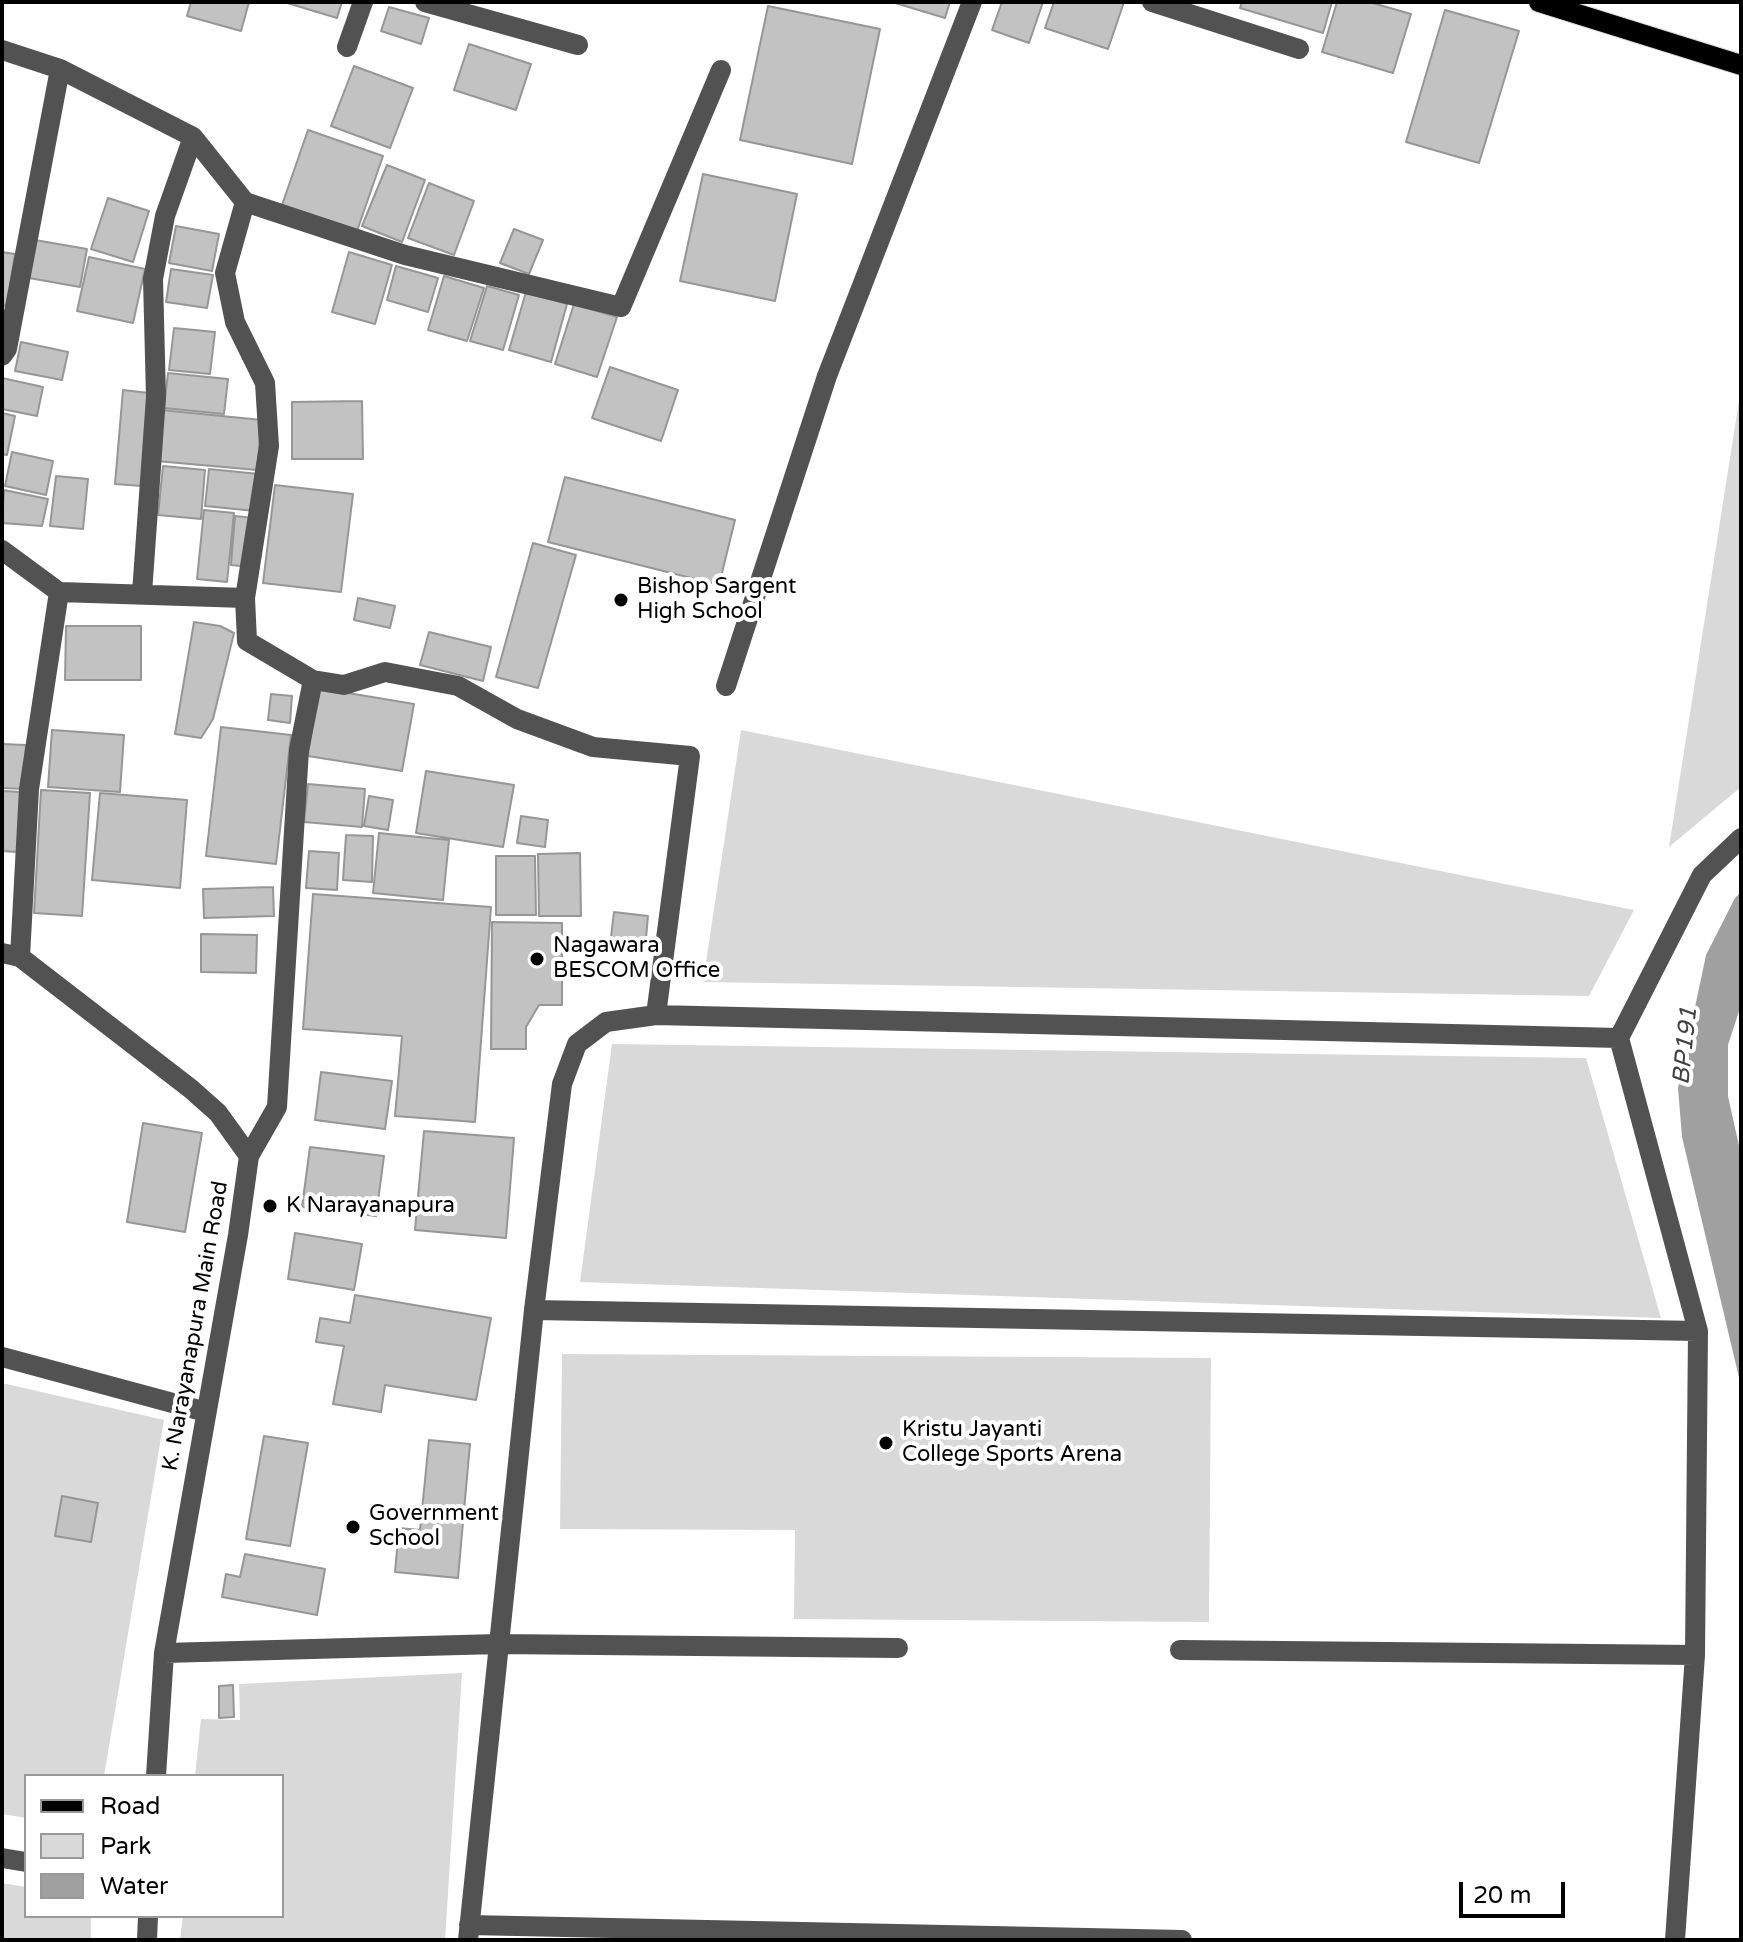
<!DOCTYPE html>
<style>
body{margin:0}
#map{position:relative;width:1743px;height:1942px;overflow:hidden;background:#fff;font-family:"Varela Round",sans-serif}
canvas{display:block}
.frame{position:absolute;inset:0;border:4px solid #000;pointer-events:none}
.legend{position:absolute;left:24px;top:1774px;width:260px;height:144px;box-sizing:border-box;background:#fff;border:2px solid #999;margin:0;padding:10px 14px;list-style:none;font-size:24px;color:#000}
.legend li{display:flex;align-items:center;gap:16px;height:40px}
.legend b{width:40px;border:2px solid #999}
.scale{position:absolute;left:1459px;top:1882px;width:106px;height:36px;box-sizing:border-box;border:4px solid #000;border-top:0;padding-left:10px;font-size:24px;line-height:28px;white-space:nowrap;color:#000;-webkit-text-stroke:6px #fff;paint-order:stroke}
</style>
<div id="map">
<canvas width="1743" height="1942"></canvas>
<div class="frame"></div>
<ul class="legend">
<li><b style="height:10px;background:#000"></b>Road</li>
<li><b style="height:22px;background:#d9d9d9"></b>Park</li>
<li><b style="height:22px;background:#a0a0a0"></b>Water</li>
</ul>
<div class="scale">20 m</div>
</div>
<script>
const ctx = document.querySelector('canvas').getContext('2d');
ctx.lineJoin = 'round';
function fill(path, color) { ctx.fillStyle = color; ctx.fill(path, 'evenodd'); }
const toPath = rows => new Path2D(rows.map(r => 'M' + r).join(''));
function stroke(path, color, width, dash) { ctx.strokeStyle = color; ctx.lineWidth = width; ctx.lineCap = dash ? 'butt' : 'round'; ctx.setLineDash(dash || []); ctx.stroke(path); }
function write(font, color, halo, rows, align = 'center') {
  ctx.font = font + ' "Varela Round",sans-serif'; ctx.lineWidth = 8; ctx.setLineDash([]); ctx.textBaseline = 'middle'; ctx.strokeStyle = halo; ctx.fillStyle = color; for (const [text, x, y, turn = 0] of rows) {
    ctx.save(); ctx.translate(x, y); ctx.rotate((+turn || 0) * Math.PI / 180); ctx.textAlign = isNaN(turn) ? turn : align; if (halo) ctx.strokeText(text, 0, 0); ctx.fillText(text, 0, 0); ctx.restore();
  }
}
const green = toPath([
 [1741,388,1741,787,1669,847],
 [741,730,1634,910,1589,996,703,982],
 [612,1044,1586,1058,1661,1318,580,1282],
 [562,1354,1211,1358,1209,1622,794,1619,795,1530,560,1529],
 [2,1383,164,1420,104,1776,26,1776,26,1818,2,1814],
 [462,1673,445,1940,180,1940,183,1916,282,1916,282,1776,195,1776,201,1719,240,1720,239,1684],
 [2,1883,26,1887,26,1916,91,1916,91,1940,2,1940]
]);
const water = toPath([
 [1741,892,1741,1005,1728,1045,1728,1096,1741,1155,1741,1386,1682,1137,1678,1088,1706,955,1735,898]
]);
const building = toPath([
 [191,2,249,2,241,31,187,16,191,2],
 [284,2,342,2,337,18,284,2],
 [892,2,950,2,945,18,892,2],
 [1002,2,1043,2,1029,43,992,30,1002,2],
 [1054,2,1124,2,1108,49,1045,28,1054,2],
 [1242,2,1332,2,1323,33,1240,8,1242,2],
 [1337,2,1369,2,1411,14,1393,73,1322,52,1337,2],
 [768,6,880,29,852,164,740,140,768,6],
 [389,7,429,18,421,44,381,31,389,7],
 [1445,10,1519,31,1479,163,1406,142,1445,10],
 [469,44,531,64,516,110,454,90,469,44],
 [354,66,413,88,390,148,331,126,354,66],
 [308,130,383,156,357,231,282,205,308,130],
 [387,165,425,180,402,242,362,226,387,165],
 [703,174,797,194,775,301,680,281,703,174],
 [429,183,474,201,454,255,408,238,429,183],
 [108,198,149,211,133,262,91,249,108,198],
 [176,226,219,234,212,271,169,263,176,226],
 [514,229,543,240,529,274,500,263,514,229],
 [35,240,87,249,80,287,29,278,35,240],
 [2,252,15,254,7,306,2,305,2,252],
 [349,252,392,265,375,324,332,312,349,252],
 [89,257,145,269,133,323,77,311,89,257],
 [396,266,438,278,428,312,387,300,396,266],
 [171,269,213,275,207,308,166,302,171,269],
 [444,276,484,288,467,341,428,330,444,276],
 [487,286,519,295,503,350,470,341,487,286],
 [526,292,567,304,551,362,509,350,526,292],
 [574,304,617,317,597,377,555,364,574,304],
 [174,328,215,332,210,374,169,370,174,328],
 [21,342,68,352,62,380,15,371,21,342],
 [610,367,678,390,661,441,592,418,610,367],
 [168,373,228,379,224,414,164,408,168,373],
 [2,378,43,387,37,416,2,409,2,378],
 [123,390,149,393,142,486,115,484,123,390],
 [362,401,363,459,292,459,292,402,362,401],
 [161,410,262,420,257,470,156,461,161,410],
 [2,413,15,416,7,455,2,454,2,413],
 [12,452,53,461,46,495,5,486,12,452],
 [163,466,205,470,201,519,158,515,163,466],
 [209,469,259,474,255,511,205,506,209,469],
 [56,476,88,479,83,529,50,526,56,476],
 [565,477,735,520,719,585,548,542,565,477],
 [275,485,353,494,341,592,263,583,275,485],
 [4,490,48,499,42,526,2,523,4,490],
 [204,510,234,513,227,582,197,579,204,510],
 [235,516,254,518,249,567,231,565,235,516],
 [533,543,576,555,538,688,496,677,533,543],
 [358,598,395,606,390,628,354,620,358,598],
 [194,622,220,626,234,633,213,719,201,738,175,734,194,622],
 [66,626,141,626,141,680,65,680,66,626],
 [429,632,491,647,483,681,420,665,429,632],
 [318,688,414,704,402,771,308,756,318,688],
 [271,694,292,696,290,723,268,720,271,694],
 [221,727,291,735,276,864,206,856,221,727],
 [52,730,124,735,120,792,48,787,52,730],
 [2,744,26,745,24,789,2,788,2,744],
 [426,771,514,785,503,847,416,833,426,771],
 [308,784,365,789,362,827,304,822,308,784],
 [41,790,90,793,82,916,34,913,41,790],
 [2,791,21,792,17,852,2,851,2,791],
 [100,793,187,800,180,888,92,880,100,793],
 [369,796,393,800,388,830,364,826,369,796],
 [521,816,548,820,545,847,517,843,521,816],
 [379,833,449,840,443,900,373,893,379,833],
 [346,835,373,836,372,882,343,880,346,835],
 [309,851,339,853,337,890,306,888,309,851],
 [580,853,581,916,539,916,538,854,580,853],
 [496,856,535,856,536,915,496,915,496,856],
 [273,887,274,916,204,918,203,889,273,887],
 [313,894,491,907,475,1122,395,1116,402,1036,303,1029,313,894],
 [614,912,648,916,645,949,610,945,614,912],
 [492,922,562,923,562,1005,539,1005,526,1027,526,1049,491,1049,492,922],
 [201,934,257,935,256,973,201,972,201,934],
 [321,1072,392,1081,385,1129,315,1120,321,1072],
 [143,1123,202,1133,185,1232,127,1222,143,1123],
 [424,1131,514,1138,506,1238,415,1230,424,1131],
 [310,1147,384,1156,376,1216,302,1207,310,1147],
 [295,1233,362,1244,354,1290,288,1279,295,1233],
 [355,1295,491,1318,476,1400,385,1385,381,1412,333,1404,344,1346,316,1342,320,1318,350,1323,355,1295],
 [264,1436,308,1443,290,1546,246,1539,264,1436],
 [429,1440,470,1444,458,1578,395,1572,399,1528,420,1530,429,1440],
 [62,1496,98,1503,91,1542,55,1536,62,1496],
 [245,1554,325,1569,317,1615,222,1597,226,1574,240,1577,245,1554],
 [233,1685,234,1717,219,1718,219,1686,233,1685]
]);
const minor = toPath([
 [425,2,578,45],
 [1152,2,1299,49],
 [347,47,363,2],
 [2,50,60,69,193,137,245,202,405,255,621,307,721,70],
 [245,202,225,273,235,322,265,383,269,446,245,598],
 [2,356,7,349,60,69],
 [2,550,59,592,245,598,247,641,313,680,344,685,385,672,458,686,517,719,593,747,690,756,656,1015],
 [142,593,156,397,153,279,165,216,193,137],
 [726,686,827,376,972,2],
 [2,953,20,957,191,1089,218,1113,249,1156,238,1235,164,1653,156,1776],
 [20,957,29,789,59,592],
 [249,1156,277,1107,299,750,313,680],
 [534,1310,1698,1331],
 [2,1357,206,1412],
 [1180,1650,1695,1655],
 [164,1653,498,1644,898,1648],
 [2,1858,26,1862],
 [469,1925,1182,1940],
 [147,1940,148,1916],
 [468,1940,534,1310,562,1084,577,1044,606,1022,656,1015,1619,1038],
 [1675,1940,1695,1655,1698,1331,1619,1038,1702,875,1741,838]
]);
const major = toPath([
 [1539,2,1741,65]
]);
const markers = [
 [621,600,8,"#000"],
 [537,959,8,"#000"],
 [270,1206,8,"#000"],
 [886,1443,8,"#000"],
 [353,1527,8,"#000"]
];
const poiNames = [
 ["Bishop Sargent",637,587],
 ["High School",637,612],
 ["Nagawara",553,946],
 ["BESCOM Office",553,971],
 ["K Narayanapura",286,1206],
 ["Kristu Jayanti",902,1430],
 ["College Sports Arena",902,1455],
 ["Government",369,1514],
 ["School",369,1539]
];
const streetNames = [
 ["K. Narayanapura Main Road",196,1326,-80]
];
const waterNames = [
 ["BP191",1686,1046,-84]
];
fill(green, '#d9d9d9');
fill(water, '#a0a0a0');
fill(building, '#c2c2c2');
stroke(building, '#969696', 2);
stroke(major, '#dbdbdb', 22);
stroke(minor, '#525252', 20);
stroke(major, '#000', 20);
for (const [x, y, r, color] of markers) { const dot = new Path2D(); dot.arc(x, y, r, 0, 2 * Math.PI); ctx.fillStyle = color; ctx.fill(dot); stroke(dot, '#fff', 3); }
write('22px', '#000', '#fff', poiNames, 'left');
write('22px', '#000', '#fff', streetNames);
write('italic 24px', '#414141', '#fff', waterNames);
</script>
